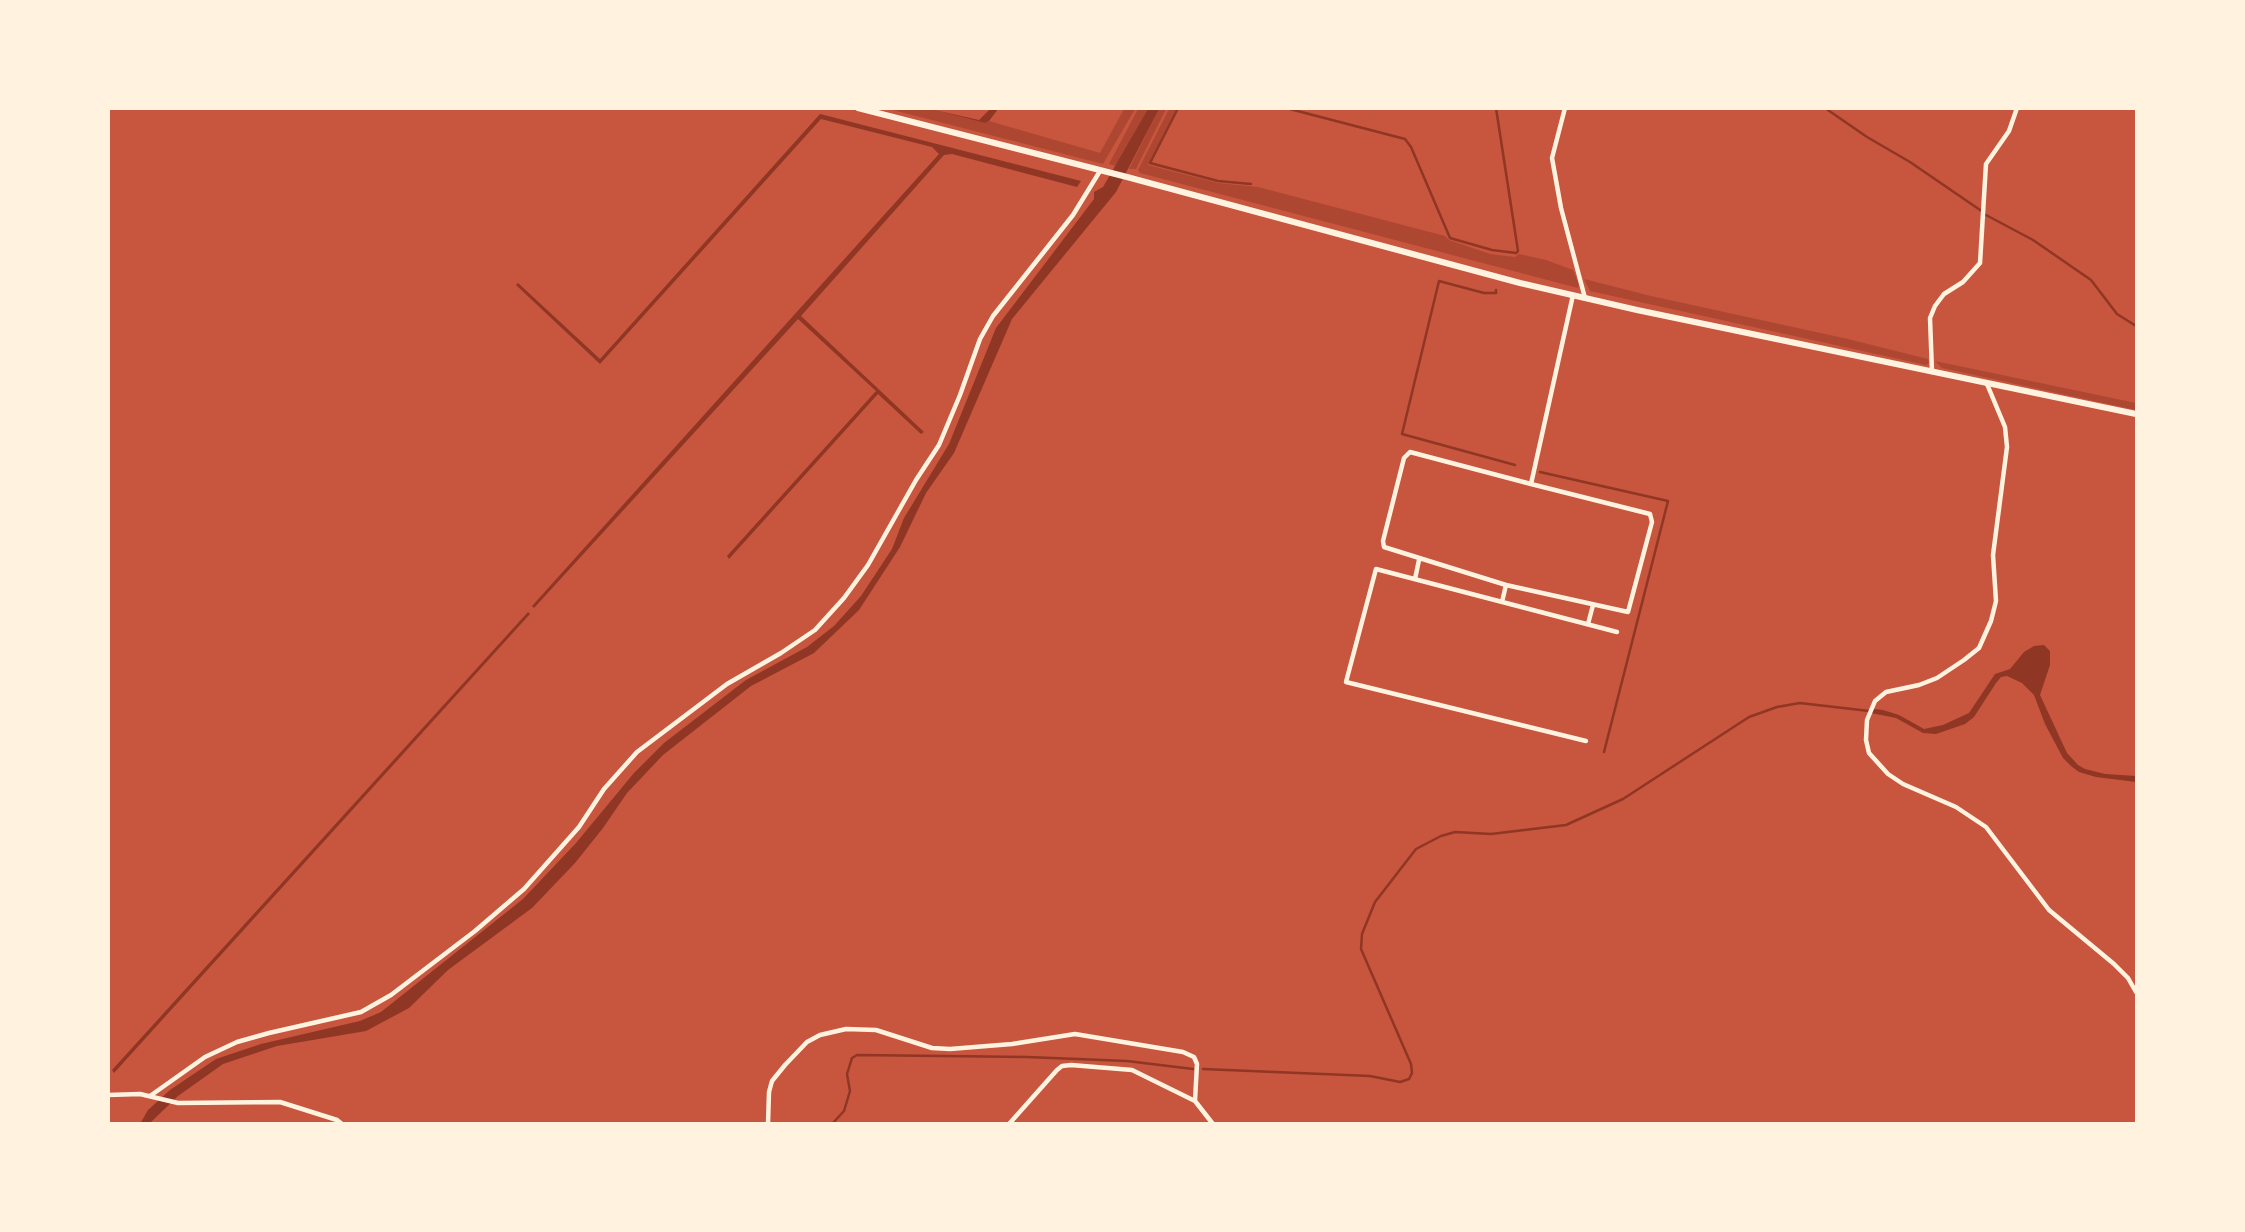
<!DOCTYPE html>
<style>
body{margin:0}
#map{position:relative;width:2245px;height:1232px;overflow:hidden;background:#c8553d;font-family:Overpass,sans-serif}
canvas{display:block}
.frame{position:absolute;inset:0;border:110px solid #fff3e0;pointer-events:none}
</style>
<div id="map">
<canvas width="2245" height="1232"></canvas>
<div class="frame"></div>
</div>
<script>
const ctx = document.querySelector('canvas').getContext('2d');
ctx.lineJoin = 'round';
function fill(path, color) { ctx.fillStyle = color; ctx.fill(path, 'evenodd'); }
const toPath = rows => new Path2D(rows.map(r => 'M' + r).join(''));
function stroke(path, color, width, dash) { ctx.strokeStyle = color; ctx.lineWidth = width; ctx.lineCap = dash ? 'butt' : 'round'; ctx.setLineDash(dash || []); ctx.stroke(path); }
const green = toPath([
 [889,109,930,109,985,123,989,121,1100,153,1124,109,1135,109,1103,164],
 [1138,109,1148,109,1116,166,1109,164],
 [1159,109,1166,109,1136,169,1129,169],
 [1169,109,1176,109,1148,165,1218,183,1258,187,1445,236,1449,240,1490,254,1515,257,1519,254,1546,260,1573,270,1579,285,1578,288,1140,173,1138,170],
 [1584,279,1651,296,1848,339,1928,359,1929,363,1926,365,1590,291],
 [1935,361,2136,403,2136,410,1942,368]
]);
const water = toPath([
 [930,109,979,120,990,109,998,109,989,121,985,123],
 [1148,109,1159,109,1116,192,1012,319,954,453,926,493,900,547,859,610,814,653,751,686,663,755,627,793,603,828,575,863,532,908,448,970,409,1008,366,1031,277,1046,223,1064,178,1096,150,1123,140,1124,148,1110,170,1090,216,1059,261,1044,360,1021,381,1012,523,899,576,843,634,773,664,743,746,680,807,647,834,626,861,596,892,549,904,518,949,444,996,328,1094,199,1094,192,1103,187],
 [820,114,1081,181,1077,187,952,154,944,155,801,316,924,432,921,434,878,394,729,559,727,556,876,391,798,319,534,608,532,606,939,154,932,147,821,119,600,364,516,285,518,283,600,359],
 [528,612,530,614,114,1073,112,1070],
 [2044,645,2050,651,2050,665,2040,695,2067,753,2078,765,2085,769,2105,774,2136,776,2136,782,2096,777,2079,772,2071,766,2063,758,2045,724,2034,695,2022,683,2007,676,2001,677,1996,683,1974,717,1965,724,1936,734,1923,733,1896,718,1871,713,1874,709,1883,710,1899,715,1924,729,1943,725,1969,713,1995,674,2010,669,2024,652,2034,646]
]);
const stream = toPath([
 [1178,108,1150,163,1218,181,1251,184],
 [1286,108,1405,139,1411,147,1450,238,1492,250,1516,253,1518,251,1496,108],
 [1825,108,1867,137,1910,162,1983,212],
 [108,111,110,108],
 [1986,215,2033,240,2091,280,2117,314,2136,326],
 [1496,290,1496,293,1484,293,1439,281,1402,434,1515,465],
 [1540,472,1668,501,1604,752],
 [1203,1069,1370,1076,1400,1082,1409,1079,1412,1073,1411,1064,1361,949,1362,934,1375,902,1416,849,1441,836,1455,832,1491,834,1566,825,1623,799,1749,717,1777,707,1800,703,1869,711],
 [832,1124,844,1111,850,1091,847,1074,852,1058,857,1055,1027,1057,1127,1061,1193,1069]
]);
const minor = toPath([
 [1565,108,1552,158,1561,208,1585,298],
 [1932,372,1930,318,1935,306,1944,294,1963,282,1980,263,1986,164,2009,131,2017,108],
 [1987,384,2005,427,2007,447,1993,555,1996,601,1991,621,1979,648,1964,660,1937,678,1919,685,1886,692,1875,701,1867,720,1866,740,1869,753,1888,774,1903,784,1956,807,1986,827,2049,910,2114,964,2128,978,2136,992],
 [1531,484,1410,452,1404,458,1383,541,1384,547,1506,585,1628,612,1652,522,1650,514,1531,484,1573,295],
 [1415,579,1419,560],
 [1502,602,1506,585],
 [1588,624,1593,605],
 [1586,741,1346,682,1376,569,1617,632],
 [108,1095,140,1094,178,1103,280,1102,337,1120,342,1124],
 [150,1096,205,1057,237,1042,269,1033,361,1012,391,995,475,931,524,889,579,827,604,789,637,752,727,684,781,653,815,630,844,598,868,565,916,480,939,445,960,395,980,339,993,316,1073,215,1100,171],
 [768,1124,769,1092,772,1081,785,1065,807,1042,820,1035,846,1029,876,1030,932,1048,950,1049,1012,1044,1075,1034,1183,1052,1194,1057,1197,1064,1195,1101],
 [1009,1124,1057,1070,1062,1066,1071,1065,1132,1070,1195,1101,1213,1124]
]);
const secondary = toPath([
 [858,108,1127,177,1520,283,1637,310,2136,414]
]);
fill(green, '#ae4732');
fill(water, '#8f3625');
stroke(stream, '#8f3625', 2.5);
stroke(minor, '#fff3e0', 4.5);
stroke(secondary, '#fff3e0', 6);
</script>
